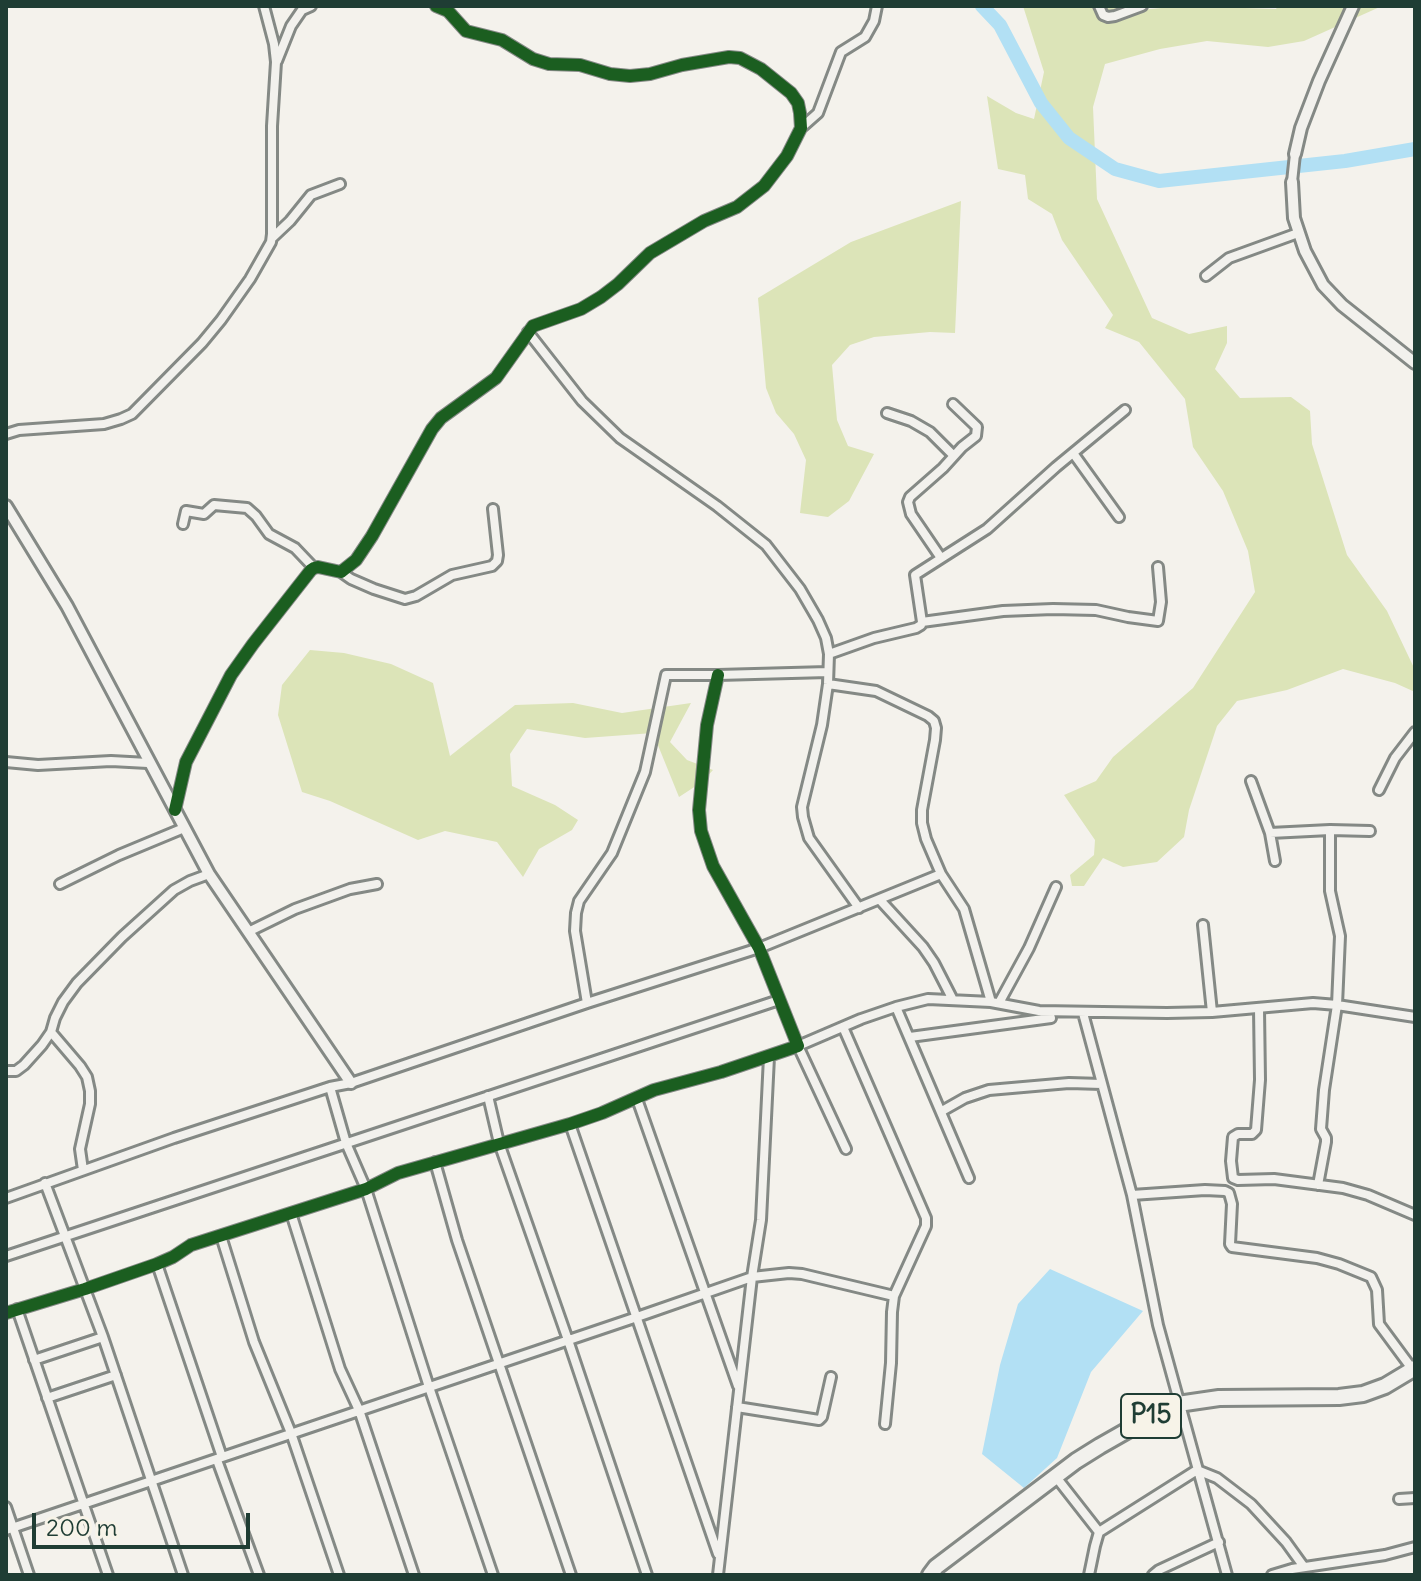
<!DOCTYPE html>
<style>
body{margin:0}
#map{position:relative;width:1421px;height:1581px;overflow:hidden;background:#f4f2ec;font-family:Delius,sans-serif}
canvas{display:block}
.frame{position:absolute;inset:0;border:8px solid #1f3d34;pointer-events:none}
.scale{position:absolute;left:32px;top:1513px;width:218px;height:36px;box-sizing:border-box;border:4px solid #1f3d34;border-top:0;padding-left:10px;font-size:24px;line-height:28px;white-space:nowrap;color:#1f3d34;-webkit-text-stroke:6px #f7f3e8;paint-order:stroke}
</style>
<div id="map">
<canvas width="1421" height="1581"></canvas>
<div class="frame"></div>
<div class="scale">200 m</div>
</div>
<script>
const ctx = document.querySelector('canvas').getContext('2d');
ctx.lineJoin = 'round';
function fill(path, color) { ctx.fillStyle = color; ctx.fill(path, 'evenodd'); }
const toPath = rows => new Path2D(rows.map(r => 'M' + r).join(''));
function stroke(path, color, width, dash) { ctx.strokeStyle = color; ctx.lineWidth = width; ctx.lineCap = dash ? 'butt' : 'round'; ctx.setLineDash(dash || []); ctx.stroke(path); }
function write(font, color, halo, rows, align = 'center') {
  ctx.font = font + ' Delius,sans-serif'; ctx.lineWidth = 6; ctx.setLineDash([]); ctx.textBaseline = 'middle'; ctx.strokeStyle = halo; ctx.fillStyle = color; for (const [text, x, y, turn = 0] of rows) {
    ctx.save(); ctx.translate(x, y); ctx.rotate((+turn || 0) * Math.PI / 180); ctx.textAlign = isNaN(turn) ? turn : align; if (halo) ctx.strokeText(text, 0, 0); ctx.fillText(text, 0, 0); ctx.restore();
  }
}
const green = toPath([
 [1023,6,1118,6,1129,11,1183,6,1276,9,1278,6,1382,6,1304,41,1268,47,1207,41,1160,49,1105,64,1093,107,1097,199,1152,318,1189,334,1227,326,1227,343,1215,369,1240,398,1291,397,1310,411,1312,444,1347,555,1387,611,1415,670,1415,692,1395,683,1343,669,1287,690,1237,701,1217,726,1189,810,1184,837,1157,862,1123,867,1103,858,1084,886,1072,886,1070,875,1094,855,1095,840,1064,795,1096,781,1113,757,1193,688,1255,592,1248,551,1223,491,1193,447,1185,399,1139,342,1105,328,1113,315,1062,240,1052,214,1028,199,1025,175,998,169,987,96,1016,113,1034,119,1044,72],
 [961,201,955,333,930,332,874,337,850,345,832,365,837,420,848,446,874,454,849,501,828,517,800,513,806,460,794,434,776,413,766,388,758,298,851,242],
 [310,650,344,653,391,664,433,683,450,756,515,705,573,703,622,713,691,703,670,742,687,760,713,770,702,782,679,797,653,733,585,738,527,729,510,754,512,786,555,805,578,820,572,830,539,849,523,877,497,842,445,831,418,840,330,801,302,792,278,715,282,685]
]);
const water = toPath([
 [1050,1269,1143,1311,1091,1372,1057,1458,1024,1488,982,1454,1000,1365,1018,1304]
]);
const river = toPath([
 [982,6,1000,25,1041,103,1069,138,1115,169,1159,181,1345,161,1415,149]
]);
const minor = toPath([
 [1099,6,1103,15,1108,17,1115,16,1142,6],
 [277,61,291,26,302,10,311,6],
 [801,128,818,113,841,52,865,37,874,21,877,6],
 [1292,182,1295,154],
 [272,238,290,221,311,195,340,184],
 [1206,276,1229,258,1298,233],
 [528,332,582,401,620,438,717,506,766,545,800,589,818,620,826,638,829,654,828,684,822,725,802,807,803,817,809,838,859,908],
 [887,413,911,421,930,432,954,456],
 [6,434,19,430,104,424,121,419,132,414,202,343,221,320,250,279,271,242,272,234,272,126,276,62,274,44,264,6],
 [1073,453,1119,517],
 [183,524,186,511,204,514,214,505,247,508,256,516,269,534,295,548,314,568],
 [941,558,911,514,908,502,910,497,943,468,962,447,976,436,977,427,953,404],
 [341,572,351,579,374,589,405,599,416,596,452,575,492,566,497,561,498,555,493,509],
 [922,622,1003,611,1053,609,1096,610,1128,617,1158,621,1161,602,1158,567],
 [829,654,874,638,916,628,921,625,922,622,915,575,987,529,1056,467,1125,410],
 [828,684,876,691,928,716,934,721,936,728,935,740,922,810,922,823,926,839,941,874,964,909,991,1002],
 [6,762,38,765,111,761,148,763],
 [1251,781,1270,833,1330,830,1370,831],
 [1379,790,1395,758,1415,732],
 [175,810,186,762,231,675,253,644,311,570,314,568,318,567,341,572,356,560,372,536,432,429,441,418,496,378,533,326,581,309,601,297,618,284,650,253,704,221,737,207,764,186,787,156,801,128,800,113,798,103,791,93,761,69,740,58,729,57,682,65,650,74,630,76,610,74,580,65,549,64,533,59,502,40,466,31,448,11,436,6],
 [1270,833,1275,861],
 [60,884,119,855,184,828],
 [880,900,923,947,934,963,953,1000],
 [1203,925,1212,1012],
 [248,932,295,909,350,889,377,884],
 [587,1003,575,931,576,913,579,901,612,853,645,772,666,675,718,675,828,672],
 [999,1003,1029,948,1056,887],
 [896,1007,969,1178],
 [1259,1009,1260,1080,1256,1130,1252,1134,1238,1134,1233,1137,1231,1161,1233,1178,1238,1180,1274,1179,1343,1188,1368,1195,1415,1215],
 [1083,1013,1132,1195,1158,1325,1227,1575],
 [843,1027,926,1218,926,1226,894,1296,892,1312,891,1363,885,1424],
 [51,1032,80,1066,87,1077,90,1091,90,1104,80,1149,83,1170],
 [910,1037,1051,1018],
 [6,1071,16,1071,24,1065,42,1045,51,1032,55,1018,63,1002,77,983,122,937,174,890,190,881,209,874],
 [330,1087,346,1143,366,1189,429,1387,493,1575],
 [488,1096,499,1143,568,1340,647,1575],
 [637,1099,738,1386],
 [942,1111,965,1098,989,1090,1069,1083,1102,1084],
 [570,1124,718,1554],
 [846,1149,798,1046,861,1019,896,1007,928,999,991,1002,1039,1011,1167,1013,1212,1012,1313,1003,1337,1005,1415,1017],
 [435,1162,457,1240,571,1575],
 [45,1183,103,1337,183,1575],
 [1318,1185,1326,1142,1326,1138,1321,1129,1324,1090,1337,1005,1340,936,1330,891,1330,830],
 [1132,1195,1205,1190,1225,1191,1229,1193,1232,1204,1230,1244,1232,1247,1317,1258,1339,1264,1371,1277,1377,1290,1379,1324,1413,1370],
 [6,1198,174,1138,330,1087,351,1083,587,1003,759,948,941,874],
 [291,1213,340,1369,359,1410,414,1575],
 [221,1236,254,1342,291,1433,339,1575],
 [6,1256,779,1000],
 [157,1264,222,1457],
 [17,1309,108,1575],
 [6,1313,85,1289,157,1264,173,1257,191,1245,366,1189,398,1173,570,1124,602,1113,654,1090,721,1072,798,1046,759,948,713,866,701,831,699,810,707,725,718,675],
 [34,1360,103,1337],
 [47,1398,116,1375],
 [737,1407,819,1420,822,1417,831,1377],
 [217,1460,259,1575],
 [1056,1477,1099,1532],
 [1399,1499,1415,1498],
 [6,1507,29,1575],
 [6,1530,637,1317,752,1277,789,1273,802,1274,894,1296],
 [718,1575,752,1277,761,1220,769,1057],
 [1089,1575,1095,1546,1099,1532,1197,1470,1217,1478,1251,1504,1286,1542,1304,1567],
 [1153,1575,1159,1570,1219,1542],
 [1272,1575,1292,1569,1385,1555,1415,1547]
]);
const tertiary = toPath([
 [1295,154,1301,128,1319,81,1353,6],
 [1292,182,1294,218,1305,251,1323,285,1342,305,1415,363],
 [6,506,67,606,209,874,351,1083]
]);
const primary = toPath([
 [930,1575,936,1567,1076,1461,1100,1446,1165,1409,1178,1404,1219,1398,1339,1397,1363,1394,1385,1386,1415,1368]
]);
const cycleway = toPath([
 [175,810,186,762,231,675,253,644,311,570,314,568,318,567,341,572,356,560,372,536,432,429,441,418,496,378,533,326,581,309,601,297,618,284,650,253,704,221,737,207,764,186,787,156,801,128,800,113,798,103,791,93,761,69,740,58,729,57,682,65,650,74,630,76,610,74,580,65,549,64,533,59,502,40,466,31,448,11,436,6],
 [6,1313,85,1289,157,1264,173,1257,191,1245,366,1189,398,1173,570,1124,602,1113,654,1090,721,1072,798,1046,759,948,713,866,701,831,699,810,707,725,718,675]
]);
const shields = [
 [1151,1416,60]
];
const shieldNames = [
 ["P15",1151,1416]
];
fill(green, '#dce4b8');
fill(water, '#b2e0f4');
stroke(river, '#b2e0f4', 14);
stroke(minor, '#848985', 14);
stroke(tertiary, '#848985', 16);
stroke(primary, '#848985', 20);
stroke(minor, '#f2f1ed', 8);
stroke(tertiary, '#f2f1ed', 10);
stroke(primary, '#f2f1ed', 14);
stroke(cycleway, '#1b5e20', 12);
for (const [x, y, w] of shields) { const box = new Path2D(); box.roundRect(x - w / 2, y - 22, w, 44, 6); ctx.fillStyle = '#f7f3e8'; ctx.fill(box); stroke(box, '#1f3d34', 2); }
write('bold 26px', '#1f3d34', null, shieldNames);
</script>
